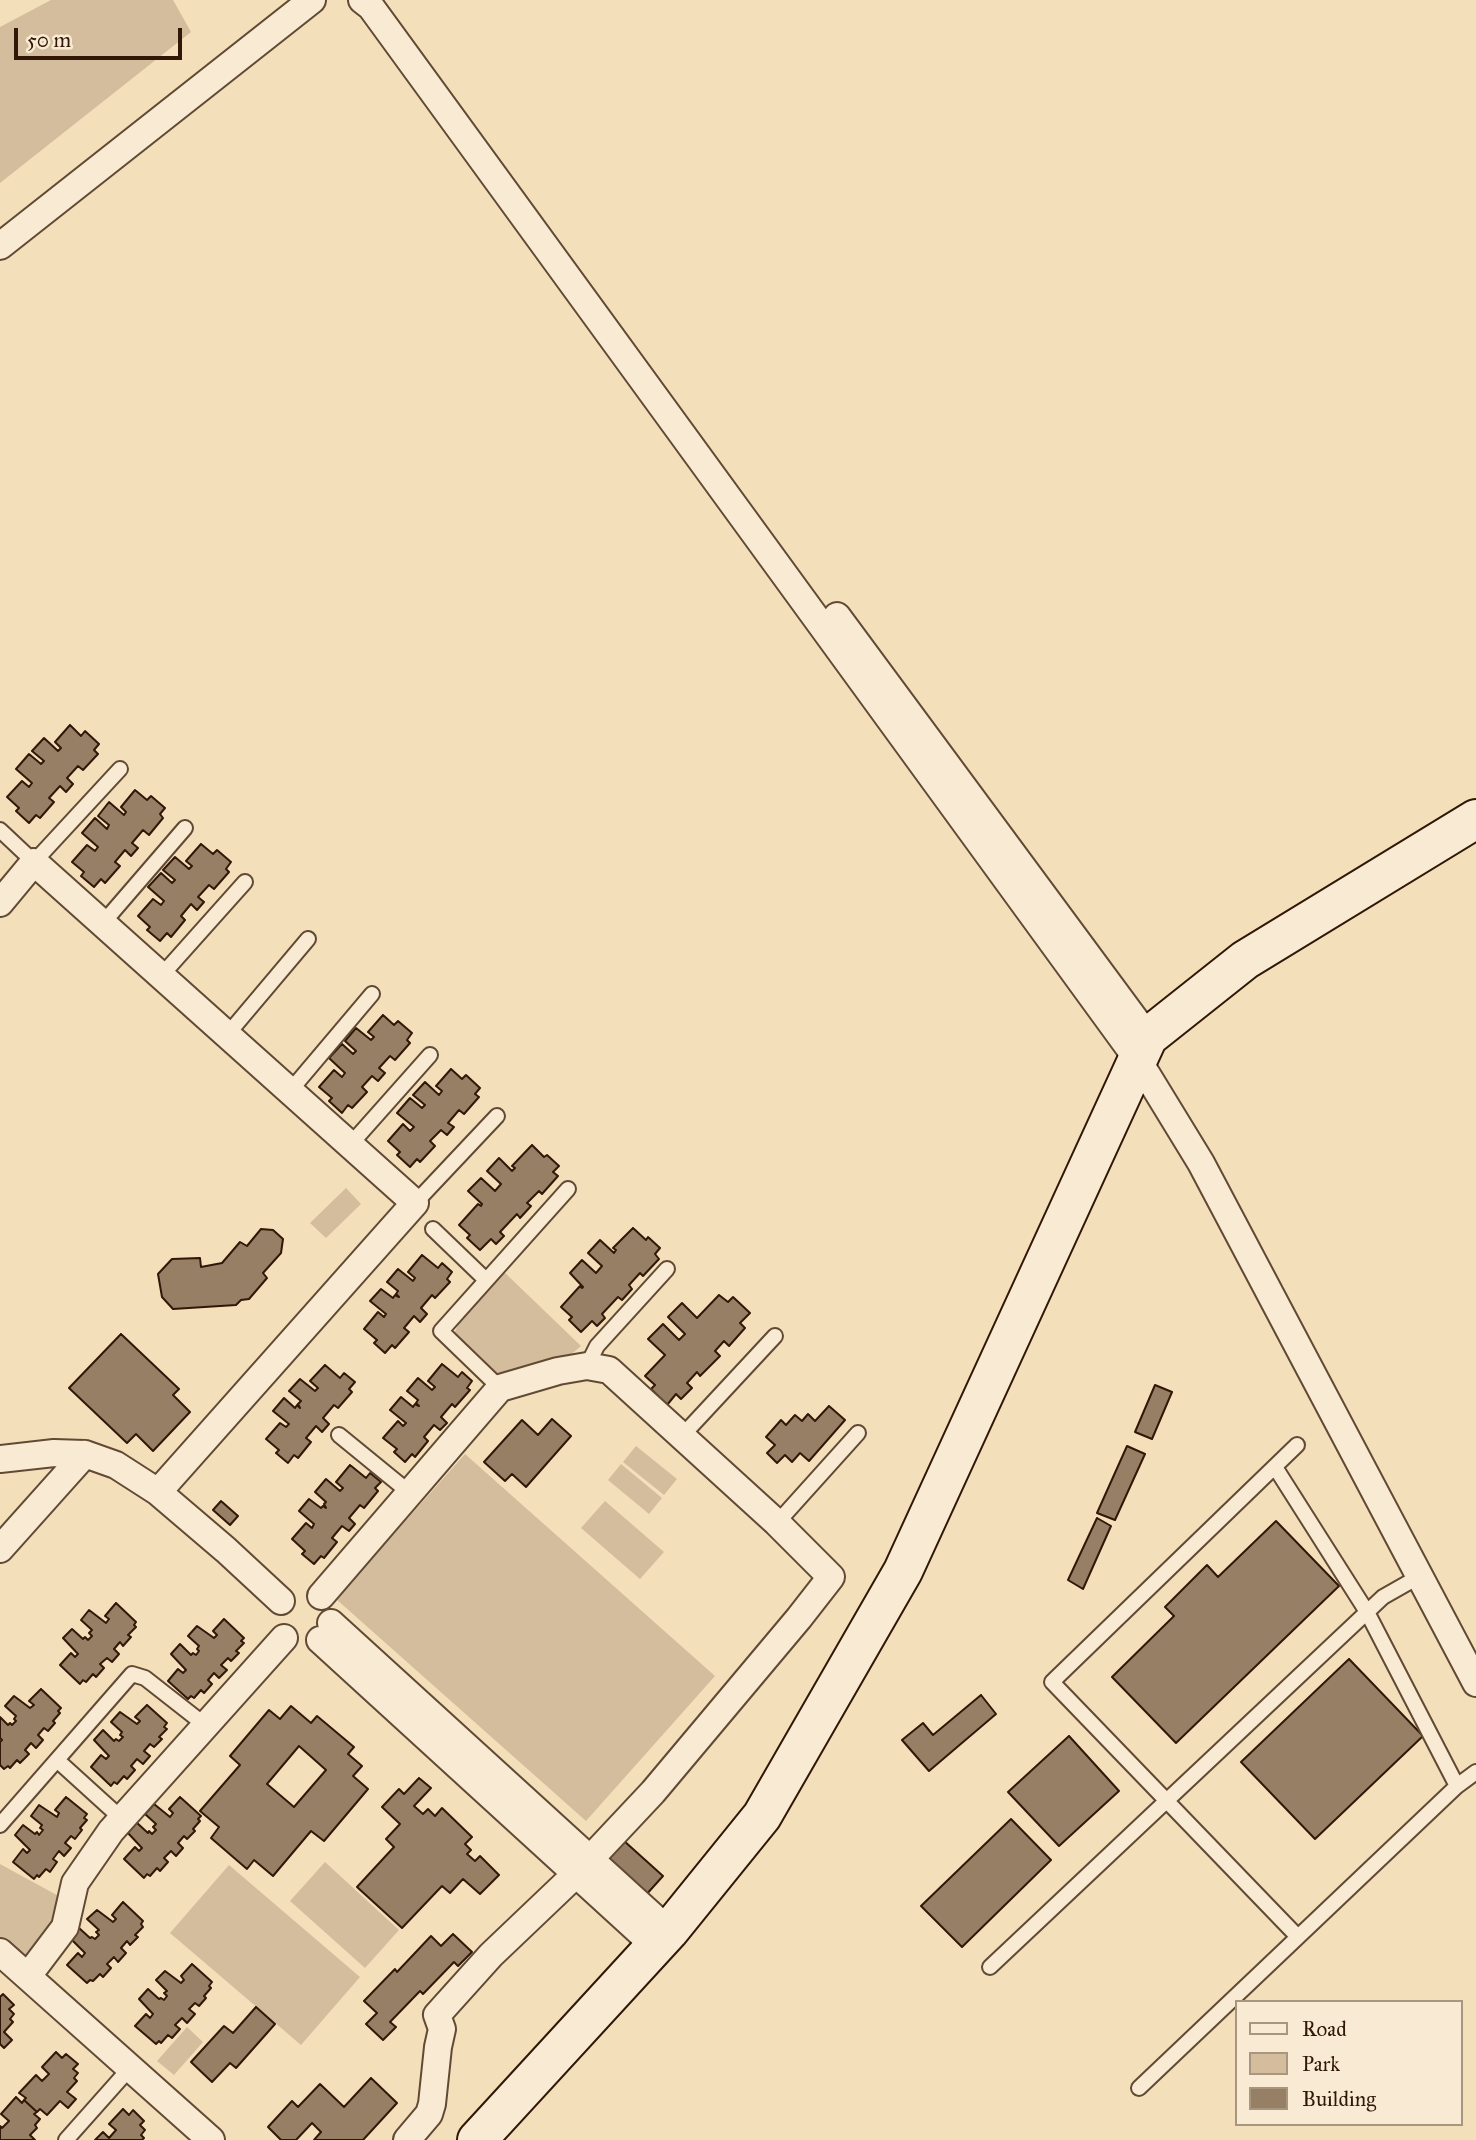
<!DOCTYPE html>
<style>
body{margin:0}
#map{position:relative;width:1476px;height:2140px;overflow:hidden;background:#f4dfbb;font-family:"IM FELL Great Primer",serif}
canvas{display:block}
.legend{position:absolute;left:1235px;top:2000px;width:228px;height:126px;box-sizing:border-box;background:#f8ead3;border:2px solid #a89681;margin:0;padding:9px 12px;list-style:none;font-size:21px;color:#301707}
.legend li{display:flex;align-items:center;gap:14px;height:35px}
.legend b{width:35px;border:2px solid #a89681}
.scale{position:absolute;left:14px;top:28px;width:168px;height:32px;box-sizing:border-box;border:4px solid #301707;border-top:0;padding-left:9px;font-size:21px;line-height:24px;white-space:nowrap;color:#301707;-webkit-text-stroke:5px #f8ead3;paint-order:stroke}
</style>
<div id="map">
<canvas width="1476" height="2140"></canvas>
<ul class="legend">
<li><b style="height:9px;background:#f8ead3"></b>Road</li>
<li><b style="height:19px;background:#d3bd9c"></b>Park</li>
<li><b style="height:19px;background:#967f65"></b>Building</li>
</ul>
<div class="scale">50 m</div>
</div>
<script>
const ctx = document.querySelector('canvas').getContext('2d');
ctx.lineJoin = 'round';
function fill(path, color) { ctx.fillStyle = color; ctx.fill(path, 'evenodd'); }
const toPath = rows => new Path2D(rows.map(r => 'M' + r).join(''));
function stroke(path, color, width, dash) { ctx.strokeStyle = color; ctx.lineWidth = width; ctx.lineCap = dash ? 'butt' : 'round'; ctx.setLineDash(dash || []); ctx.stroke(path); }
const green = toPath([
 [51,0,173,0,191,32,0,183,0,27],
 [346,1188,361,1204,326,1238,310,1223],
 [502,1270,581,1346,560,1364,499,1380,456,1340,454,1334,462,1316],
 [636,1446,677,1479,664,1495,623,1462],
 [465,1454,715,1676,586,1821,336,1599],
 [621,1464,662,1498,649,1514,608,1480],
 [605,1501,664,1552,640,1579,581,1528],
 [325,1862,399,1930,365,1968,290,1901],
 [0,1864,64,1899,59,1923,27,1966,0,1942],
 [229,1865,360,1977,301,2045,170,1933],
 [187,2027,203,2042,174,2075,157,2061]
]);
const building = toPath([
 [70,725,81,736,85,731,99,744,94,750,98,754,83,770,78,766,67,778,73,784,66,792,60,786,49,798,54,802,40,818,36,815,29,823,16,811,19,808,7,797,22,781,29,787,32,783,16,769,29,754,41,764,44,761,32,751,44,738,58,751,61,748,55,742,70,725],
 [135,790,147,800,151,796,165,808,160,814,163,818,149,835,143,830,132,843,138,848,131,856,125,850,115,862,120,866,105,883,101,879,94,887,81,876,84,872,72,862,87,845,95,851,98,847,82,833,95,818,107,829,109,825,98,816,109,802,124,815,126,812,121,807,135,790],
 [201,844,213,854,217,850,231,862,226,869,229,872,214,889,209,885,198,897,204,902,197,910,191,904,181,916,185,920,171,937,167,933,160,941,147,930,150,927,138,916,153,899,161,905,164,901,148,887,161,873,172,883,175,880,163,870,175,857,189,869,192,866,186,861,201,844],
 [383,1015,394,1025,398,1021,412,1033,407,1040,410,1043,395,1060,390,1056,379,1068,385,1073,378,1081,372,1076,362,1087,367,1092,352,1108,348,1105,342,1113,329,1101,332,1098,319,1087,334,1070,342,1077,345,1073,329,1058,342,1044,353,1054,356,1051,345,1041,356,1028,371,1040,374,1037,368,1032,383,1015],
 [451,1069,462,1079,466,1075,480,1088,475,1094,479,1097,464,1114,459,1110,448,1123,454,1127,447,1135,441,1130,430,1141,435,1146,420,1162,417,1159,410,1167,397,1155,400,1152,388,1141,403,1124,410,1131,414,1127,397,1113,410,1098,422,1108,425,1105,413,1095,425,1082,439,1095,442,1091,436,1086,451,1069],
 [532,1145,544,1157,547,1155,559,1166,553,1172,558,1176,542,1194,539,1191,527,1203,531,1206,520,1218,517,1214,500,1232,504,1236,496,1244,491,1239,480,1250,467,1238,470,1235,459,1225,478,1204,481,1206,482,1204,468,1191,481,1178,495,1191,501,1184,487,1171,499,1158,512,1171,515,1168,512,1166,532,1145],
 [633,1228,646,1240,648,1237,660,1248,655,1254,659,1259,643,1276,640,1273,629,1285,632,1289,622,1300,618,1297,602,1314,605,1318,597,1326,592,1321,581,1332,569,1320,572,1317,561,1307,580,1286,582,1288,583,1287,570,1273,582,1260,596,1273,602,1266,588,1253,600,1240,614,1253,616,1250,613,1248,633,1228],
 [261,1229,273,1230,283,1239,281,1253,263,1273,267,1278,249,1299,241,1300,236,1305,173,1309,162,1297,158,1274,172,1259,200,1258,201,1267,222,1263,240,1242,247,1246,261,1229],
 [422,1255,438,1268,442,1263,452,1272,447,1279,450,1282,435,1298,432,1295,421,1308,427,1314,420,1322,414,1316,404,1328,409,1332,395,1348,392,1345,385,1353,374,1343,377,1340,364,1329,378,1312,384,1317,386,1314,370,1301,381,1289,393,1298,395,1295,399,1297,396,1294,398,1291,387,1282,398,1269,413,1281,415,1278,408,1272,422,1255],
 [719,1295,728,1302,733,1297,750,1313,740,1323,745,1328,729,1346,724,1341,715,1351,720,1356,700,1376,697,1372,687,1383,692,1388,681,1399,676,1394,667,1405,651,1389,655,1385,645,1376,665,1355,648,1339,663,1324,679,1340,685,1334,668,1317,682,1303,697,1318,719,1295],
 [121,1334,179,1389,173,1395,190,1412,153,1451,136,1434,127,1443,69,1388,121,1334],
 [442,1364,458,1377,462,1372,472,1381,467,1388,470,1390,455,1407,452,1404,441,1417,447,1423,440,1430,434,1425,424,1437,428,1441,415,1457,412,1454,405,1462,394,1452,397,1449,383,1438,398,1421,403,1426,406,1423,390,1410,401,1397,413,1407,415,1404,419,1406,416,1403,418,1400,407,1391,418,1378,432,1390,435,1387,428,1381,442,1364],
 [325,1365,340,1378,344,1373,355,1382,349,1389,352,1392,338,1408,334,1405,323,1418,329,1424,322,1432,316,1426,306,1438,311,1442,298,1458,294,1455,288,1463,276,1453,279,1450,266,1439,280,1423,286,1427,289,1424,273,1411,284,1398,295,1408,297,1405,300,1408,298,1404,301,1401,289,1391,300,1379,315,1391,318,1388,310,1381,325,1365],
 [1155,1385,1172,1392,1152,1439,1135,1432,1155,1385],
 [829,1406,845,1420,809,1461,800,1453,792,1462,785,1455,777,1463,767,1453,775,1445,766,1437,781,1420,786,1425,795,1415,802,1421,808,1414,815,1421,829,1406],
 [552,1419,571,1436,526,1487,512,1474,505,1481,484,1462,522,1420,538,1435,552,1419],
 [1127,1446,1145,1454,1115,1520,1097,1513,1127,1446],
 [350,1465,366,1478,370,1473,381,1482,375,1488,378,1491,364,1508,360,1505,349,1518,355,1524,349,1531,342,1526,332,1538,337,1542,324,1558,321,1556,314,1564,302,1554,305,1551,292,1539,306,1523,312,1528,314,1524,299,1511,309,1499,321,1508,323,1506,326,1508,324,1504,326,1502,315,1492,326,1479,340,1491,343,1488,336,1482,350,1465],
 [221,1501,238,1516,230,1525,213,1510,221,1501],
 [1097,1518,1111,1526,1083,1589,1068,1580,1097,1518],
 [1276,1521,1339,1586,1176,1743,1112,1677,1174,1616,1165,1607,1207,1565,1218,1577,1276,1521],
 [116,1603,136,1622,134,1625,136,1627,128,1635,131,1637,123,1646,120,1642,114,1649,119,1654,112,1662,107,1658,100,1664,104,1668,96,1677,93,1674,86,1682,83,1680,80,1684,60,1665,71,1653,75,1657,78,1654,63,1638,72,1629,83,1639,85,1637,88,1640,92,1636,89,1633,92,1630,81,1620,89,1610,106,1623,109,1619,105,1616,116,1603],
 [224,1619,244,1638,241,1641,244,1643,236,1651,239,1653,231,1661,228,1658,221,1665,227,1670,219,1678,214,1673,208,1680,212,1684,204,1693,201,1690,194,1698,191,1696,188,1699,168,1681,178,1669,183,1673,186,1670,171,1654,180,1644,191,1655,193,1653,196,1655,199,1651,197,1649,199,1646,188,1636,197,1626,214,1638,217,1635,213,1631,224,1619],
 [1349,1659,1423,1736,1315,1839,1241,1762,1349,1659],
 [41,1689,61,1708,58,1711,60,1713,53,1721,55,1723,48,1731,44,1728,38,1735,43,1740,36,1748,31,1743,25,1750,29,1754,20,1763,17,1760,10,1768,8,1766,4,1769,0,1765,0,1742,2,1740,0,1738,0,1717,8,1725,10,1723,12,1725,16,1721,14,1719,16,1716,5,1706,14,1696,30,1708,34,1705,29,1701,41,1689],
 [981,1695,996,1714,929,1771,902,1740,923,1723,933,1735,981,1695],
 [147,1705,167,1723,164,1727,167,1729,159,1737,162,1739,154,1747,150,1744,144,1751,150,1756,143,1764,137,1759,131,1766,135,1770,127,1779,124,1776,117,1784,114,1782,111,1786,91,1767,101,1755,106,1759,109,1756,94,1740,103,1730,114,1741,116,1739,119,1741,123,1737,120,1735,122,1732,111,1722,120,1712,137,1724,140,1721,135,1717,147,1705],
 [291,1706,311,1723,317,1716,354,1747,348,1754,362,1766,353,1776,368,1789,324,1841,311,1831,273,1876,254,1860,247,1869,211,1838,219,1827,200,1811,240,1765,230,1756,269,1710,280,1719,291,1706],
 [299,1746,326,1770,294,1807,267,1784,299,1746],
 [1069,1736,1119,1791,1059,1846,1008,1792,1069,1736],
 [419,1778,431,1788,414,1806,423,1814,428,1809,435,1816,442,1808,472,1837,465,1844,471,1850,467,1854,475,1861,480,1856,499,1875,480,1894,463,1879,450,1893,442,1886,402,1928,357,1887,394,1847,386,1839,400,1824,382,1807,399,1789,404,1794,419,1778],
 [66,1797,87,1814,84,1818,87,1820,80,1828,82,1830,75,1839,71,1836,65,1843,71,1848,64,1856,59,1851,53,1859,57,1862,50,1872,46,1869,39,1877,37,1875,34,1879,13,1862,23,1849,27,1853,30,1850,15,1835,23,1825,35,1834,37,1832,39,1835,43,1830,40,1828,42,1825,31,1816,39,1805,57,1817,59,1813,55,1810,66,1797],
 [180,1797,201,1816,198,1819,200,1821,193,1829,195,1831,187,1839,184,1836,178,1843,183,1848,176,1856,171,1851,164,1858,168,1862,160,1871,157,1868,150,1876,147,1874,144,1878,124,1859,135,1847,139,1851,142,1848,127,1832,136,1822,148,1833,149,1831,152,1834,156,1830,153,1827,156,1824,145,1814,154,1804,170,1817,173,1813,169,1809,180,1797],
 [1011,1819,1051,1860,962,1947,921,1906,1011,1819],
 [623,1840,663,1876,645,1896,605,1861,623,1840],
 [123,1902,143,1921,141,1924,143,1927,135,1935,138,1937,130,1945,127,1941,121,1948,126,1953,118,1962,114,1957,107,1964,111,1968,103,1977,100,1974,93,1981,90,1980,87,1983,67,1965,78,1953,82,1957,85,1953,70,1938,79,1928,90,1938,92,1937,95,1939,99,1935,96,1932,99,1930,87,1919,97,1910,113,1922,116,1919,112,1915,123,1902],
 [453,1934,472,1952,458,1966,454,1962,423,1994,420,1991,390,2022,396,2027,383,2040,366,2024,377,2013,364,2001,395,1969,397,1972,431,1936,441,1946,453,1934],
 [192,1964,212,1982,209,1986,211,1988,204,1996,206,1998,199,2006,195,2003,189,2009,195,2014,187,2023,182,2018,175,2025,180,2029,172,2038,168,2035,161,2043,159,2041,156,2044,135,2026,146,2014,150,2018,153,2014,139,1999,148,1989,159,1999,161,1998,164,2000,167,1996,164,1993,167,1991,156,1980,165,1971,181,1983,184,1980,181,1976,192,1964],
 [3,1994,14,2005,9,2009,14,2014,10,2019,13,2022,4,2032,12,2040,4,2048,0,2044,0,1997,3,1994],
 [256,2007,275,2024,236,2068,230,2063,212,2082,191,2062,224,2026,233,2033,256,2007],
 [56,2052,62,2058,66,2054,78,2064,73,2069,78,2073,74,2078,77,2081,67,2092,76,2099,68,2108,60,2101,47,2115,40,2109,37,2112,24,2100,26,2098,19,2093,36,2075,42,2081,49,2074,42,2067,56,2052],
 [371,2078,397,2103,363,2140,314,2140,321,2132,312,2123,296,2140,281,2140,268,2127,292,2101,298,2107,320,2084,344,2107,371,2078],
 [16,2097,22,2103,24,2100,37,2112,34,2114,40,2119,35,2125,37,2128,30,2135,35,2140,0,2140,0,2126,2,2128,9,2121,1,2114,16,2097],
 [123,2109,129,2115,133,2110,144,2121,140,2125,145,2130,141,2135,144,2138,142,2140,95,2140,103,2132,109,2138,116,2130,109,2124,123,2109]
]);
const lane = toPath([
 [0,830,34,862,120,769],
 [103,923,185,828],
 [161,976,245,882],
 [227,1035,308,939],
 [290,1091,372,994],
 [350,1145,430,1055],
 [415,1203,497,1116],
 [433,1229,486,1280],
 [587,1366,597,1346,667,1269],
 [500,1388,441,1331,568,1189],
 [339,1435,410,1493],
 [682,1436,775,1336],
 [1297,1445,1052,1682,1298,1937],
 [1275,1467,1367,1612,1457,1786],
 [777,1523,858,1433],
 [57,1760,122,1819],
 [0,1825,132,1674,145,1678,205,1725],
 [990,1967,1383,1597,1420,1576],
 [1139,2088,1457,1786,1476,1772],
 [66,2140,130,2068]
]);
const street = toPath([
 [362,0,371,7,1138,1060,1201,1163,1476,1683],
 [0,246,312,0],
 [837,616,1148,1037],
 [0,903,34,862,415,1203,158,1492],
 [0,1459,54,1453,85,1454],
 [0,1549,85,1454,116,1465,158,1492,226,1550,281,1601],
 [321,1596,500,1388,558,1371,587,1366,609,1370,777,1523,831,1577,799,1618,653,1792,576,1874,491,1955,437,2015,442,2029,438,2047,432,2104,429,2114,407,2140],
 [331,1623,669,1931],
 [320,1640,655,1946],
 [0,1952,211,2140],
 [28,1976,65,1927,75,1883,111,1831,284,1638]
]);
const secondary = toPath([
 [477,2140,669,1931,762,1816,903,1571,1148,1037,1245,960,1476,819]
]);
fill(green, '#d3bd9c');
fill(building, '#967f65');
stroke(building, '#301707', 2);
stroke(lane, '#614934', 18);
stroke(street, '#614934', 30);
stroke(secondary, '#301707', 42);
stroke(lane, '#f8ead3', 14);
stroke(street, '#f8ead3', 26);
stroke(secondary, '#f8ead3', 38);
</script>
